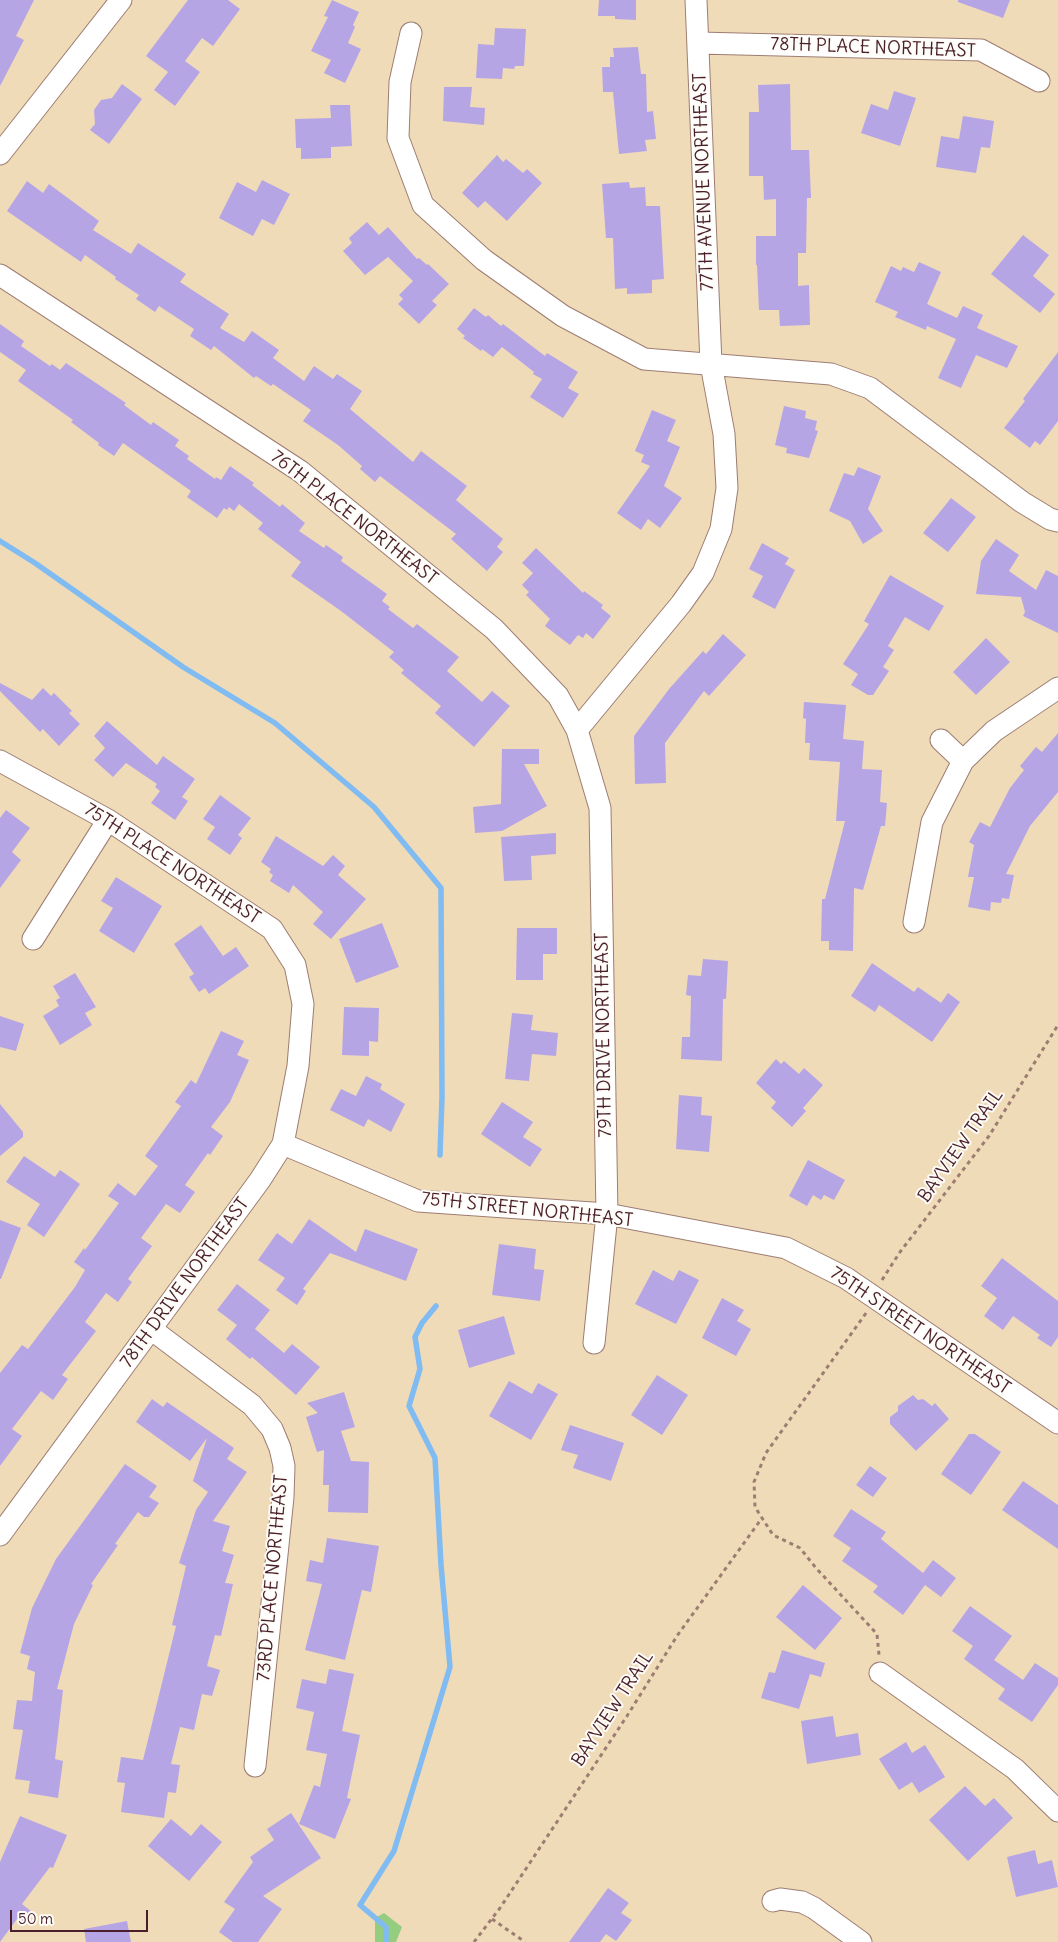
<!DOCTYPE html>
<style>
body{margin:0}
#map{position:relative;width:1058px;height:1942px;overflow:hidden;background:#f0dbb9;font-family:Delius,sans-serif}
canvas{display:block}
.scale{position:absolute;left:10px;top:1910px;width:138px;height:22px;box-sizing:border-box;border:2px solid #4a1f2b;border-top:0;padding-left:6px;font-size:15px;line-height:18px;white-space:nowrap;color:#4a1f2b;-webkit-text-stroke:4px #fdfcf7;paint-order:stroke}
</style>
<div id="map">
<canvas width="1058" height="1942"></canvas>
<div class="scale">50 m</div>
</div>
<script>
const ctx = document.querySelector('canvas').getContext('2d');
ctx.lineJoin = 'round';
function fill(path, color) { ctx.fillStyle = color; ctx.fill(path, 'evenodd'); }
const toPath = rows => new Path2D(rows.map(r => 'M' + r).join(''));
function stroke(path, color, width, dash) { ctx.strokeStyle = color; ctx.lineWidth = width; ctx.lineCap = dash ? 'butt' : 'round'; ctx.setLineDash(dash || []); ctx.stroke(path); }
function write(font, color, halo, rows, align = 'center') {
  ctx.font = font + ' Delius,sans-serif'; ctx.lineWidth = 4; ctx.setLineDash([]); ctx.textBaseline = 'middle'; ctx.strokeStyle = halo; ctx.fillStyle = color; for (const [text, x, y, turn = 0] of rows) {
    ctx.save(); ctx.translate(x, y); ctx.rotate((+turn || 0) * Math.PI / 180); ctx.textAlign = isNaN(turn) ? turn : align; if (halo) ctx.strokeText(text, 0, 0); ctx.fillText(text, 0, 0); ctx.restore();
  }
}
const green = toPath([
 [384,1913,402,1927,396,1942,375,1942,375,1918]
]);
const stream = toPath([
 [0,541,35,563,183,667,275,723,374,807,441,888,442,1097,440,1155],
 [386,1942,386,1927,360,1905,394,1851,450,1667,441,1565,435,1458,409,1406,420,1369,415,1337,422,1323,436,1306]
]);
const building = toPath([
 [0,0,34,0,16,36,24,40,0,86],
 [188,0,228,0,240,9,213,46,202,38,185,61,200,72,175,106,154,90,168,72,146,56],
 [332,0,359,12,353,25,355,27,348,43,361,49,345,83,324,73,331,60,311,51,328,17,324,16],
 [599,0,636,0,636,20,615,19,615,16,598,16],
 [958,0,1010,0,1003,18,958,2],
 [495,28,526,29,524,66,515,66,514,69,503,68,502,79,476,78,478,44,494,45],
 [638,47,641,74,646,74,647,112,653,111,656,139,645,140,647,151,619,154,613,92,603,92,602,67,610,67,610,57,614,57,613,48],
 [122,84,142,99,109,144,90,130,95,124,94,110,101,100,112,98],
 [790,84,791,150,809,150,811,198,807,198,806,253,798,253,798,286,809,285,810,325,780,326,779,310,759,310,757,265,756,265,756,236,776,236,776,199,764,200,763,176,749,176,749,112,759,112,758,85],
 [444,87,472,87,470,107,485,108,484,125,443,121],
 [894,91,916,98,900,146,861,133,871,104,888,110],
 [330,105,350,105,352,146,331,147,331,158,301,159,301,148,296,148,295,119,331,118],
 [963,116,994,121,990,148,981,147,976,173,936,167,941,136,959,139],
 [497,155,503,162,506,159,523,173,527,169,542,183,507,221,485,201,478,208,462,193],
 [262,180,290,194,274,225,262,219,253,236,219,218,237,182,256,192],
 [27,181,43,193,49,184,99,221,93,230,131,254,138,243,186,274,180,282,229,314,220,328,244,342,252,331,279,350,273,358,304,381,314,366,333,379,337,374,362,391,350,409,413,462,421,451,467,486,456,500,503,539,497,547,503,552,487,571,451,539,456,534,380,476,375,482,360,469,362,466,338,445,303,421,311,410,273,384,271,386,256,376,254,378,214,346,211,350,190,336,194,329,159,306,155,312,136,299,139,295,115,279,116,277,85,255,81,262,7,211],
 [629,182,630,188,645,187,646,206,660,206,664,279,652,280,652,293,627,294,627,288,615,289,613,238,606,238,602,184],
 [367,222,379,235,388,227,417,259,419,258,427,265,428,264,449,284,432,301,437,305,419,324,398,304,403,299,399,295,413,281,388,257,365,275,343,251,352,243,349,238],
 [1023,235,1049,255,1033,276,1055,294,1040,313,991,274],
 [919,262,941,272,927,304,957,318,963,306,983,315,977,328,1018,346,1007,368,976,355,961,388,938,378,956,339,927,326,926,330,895,317,898,312,875,302,891,266,901,271,903,267,914,272],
 [474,308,486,317,488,315,501,326,503,324,545,356,547,353,578,372,568,388,579,394,563,418,530,397,542,379,533,374,534,372,502,347,493,357,482,349,481,351,463,338,465,336,457,329],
 [0,324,24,341,21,346,50,366,52,364,60,370,66,363,126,403,124,405,151,425,153,422,179,440,175,446,189,456,187,459,215,479,216,477,221,480,230,466,254,483,252,485,280,507,282,504,305,523,299,531,324,548,326,545,343,557,341,561,387,594,382,601,390,607,388,609,413,628,417,624,459,657,447,671,482,702,492,691,510,706,474,747,435,713,441,706,401,673,404,670,389,657,394,652,341,611,291,576,301,562,258,529,263,523,239,504,234,511,229,507,227,510,224,508,217,518,187,497,191,491,123,443,114,456,98,445,99,443,71,422,73,420,18,381,26,370,0,352],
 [1058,352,1058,421,1040,445,1035,441,1030,448,1004,428,1025,401,1023,399],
 [784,406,806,411,805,418,817,421,815,430,818,431,809,458,786,453,787,448,775,445],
 [652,410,676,420,667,441,680,447,664,486,682,498,660,528,648,519,641,530,617,513,650,466,641,462,644,455,635,451],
 [858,467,881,476,868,509,883,531,863,544,850,521,829,511,844,473,854,476],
 [951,498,976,517,948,552,923,533],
 [996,539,1019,555,1009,571,1036,590,1046,570,1058,576,1058,633,1023,616,1025,612,1021,597,976,594,981,561],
 [762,543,789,558,785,564,795,570,775,609,752,597,763,576,749,569],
 [536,548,583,593,584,591,603,605,601,608,611,616,593,639,586,633,583,638,578,635,570,645,545,626,550,619,526,595,529,592,522,585,533,573,522,563],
 [890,575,944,606,929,631,905,617,888,646,894,650,883,667,889,671,873,695,868,695,851,685,858,674,843,664,869,624,864,621],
 [723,634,746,655,709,696,704,691,665,743,666,783,635,784,634,736,669,689,703,651,706,654],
 [986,638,1010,662,976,695,953,672],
 [0,683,32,700,43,688,51,696,54,693,72,711,69,713,80,724,59,746,43,729,40,732,0,691],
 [804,702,846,705,843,739,864,741,862,769,882,770,880,802,887,803,885,826,881,826,863,890,854,888,853,951,829,950,829,941,821,941,822,899,825,899,845,821,836,821,840,762,809,760,810,743,805,743,806,719,803,718],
 [107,721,157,765,163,756,195,779,182,797,188,801,175,820,151,803,160,791,155,787,157,784,126,763,113,777,94,760,105,748,94,736],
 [1058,733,1058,792,1030,826,1006,874,1014,875,1009,899,1002,898,1001,903,991,902,990,911,968,907,974,877,968,877,974,845,969,842,980,822,990,827,1010,788,1024,770,1020,766,1036,747,1042,752],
 [502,749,539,749,539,764,524,764,547,806,502,831,475,833,473,807,501,804],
 [220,795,251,818,238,835,242,838,230,855,207,839,215,827,203,819],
 [6,810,30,828,12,852,21,860,0,888,0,818],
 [556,833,556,854,531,856,532,880,504,881,501,837],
 [276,836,323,866,333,855,345,866,338,875,366,899,331,939,313,924,323,912,293,885,289,893,270,881,273,875,269,872,271,869,261,862],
 [116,877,162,906,134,953,99,931,113,908,101,901],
 [382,923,399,967,356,983,339,939],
 [201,925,223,956,236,947,249,966,209,994,205,988,199,992,189,977,194,974,174,944],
 [517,928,557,928,557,954,543,954,543,980,516,980],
 [703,959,728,961,726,999,723,999,722,1061,681,1059,682,1037,690,1037,691,996,686,995,688,975,701,976],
 [872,963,914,992,918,987,941,1003,948,993,960,1002,932,1042,879,1005,875,1012,851,996],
 [75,973,96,1007,85,1013,92,1025,60,1045,43,1016,59,1006,56,1000,60,998,53,986],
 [344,1007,379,1008,378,1042,369,1041,369,1056,342,1055],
 [512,1013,533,1015,531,1030,558,1033,556,1056,532,1054,529,1081,505,1079],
 [0,1016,24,1024,16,1051,0,1047],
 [221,1031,244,1041,237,1055,249,1060,230,1102,211,1127,223,1136,210,1155,208,1153,185,1185,195,1192,180,1213,166,1204,141,1238,152,1246,128,1279,132,1282,118,1302,106,1293,85,1322,96,1331,62,1375,68,1379,53,1400,41,1391,12,1429,22,1436,0,1466,0,1373,22,1345,28,1349,75,1287,85,1270,74,1262,84,1248,85,1250,119,1203,108,1196,118,1183,135,1196,158,1166,145,1156,181,1106,175,1102,191,1080,196,1084],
 [776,1059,781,1064,784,1061,799,1074,804,1068,823,1085,803,1108,806,1111,792,1127,771,1108,776,1102,756,1083],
 [366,1076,382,1084,380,1089,405,1104,391,1132,368,1119,364,1127,330,1110,341,1089,356,1096],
 [679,1095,702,1097,701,1115,712,1116,709,1152,676,1149],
 [502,1102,533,1122,523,1137,542,1149,530,1167,481,1134],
 [0,1104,23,1132,23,1137,0,1156],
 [24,1156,55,1177,60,1170,80,1184,44,1237,27,1225,40,1204,6,1182],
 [808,1160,845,1180,834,1200,824,1195,821,1200,813,1195,807,1206,789,1196],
 [309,1219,356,1252,365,1229,418,1249,406,1281,330,1253,303,1289,306,1291,297,1305,276,1290,285,1278,258,1260,277,1233,292,1244],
 [0,1220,21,1228,1,1279,0,1279],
 [499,1244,536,1249,534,1269,544,1270,540,1301,492,1295],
 [1002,1258,1058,1301,1058,1337,1051,1347,1037,1338,1040,1335,1013,1316,1003,1330,984,1316,997,1298,981,1286],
 [653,1270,673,1281,679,1270,699,1280,676,1324,635,1304],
 [237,1284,270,1310,255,1329,284,1353,292,1344,320,1367,296,1395,252,1357,250,1359,226,1339,237,1325,217,1310],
 [722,1298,744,1310,737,1321,751,1329,736,1356,702,1338],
 [504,1316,515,1354,469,1368,458,1330],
 [657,1375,688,1395,662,1435,631,1415],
 [509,1381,532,1394,538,1383,558,1394,531,1440,489,1416],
 [344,1392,355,1427,341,1431,351,1461,369,1462,368,1513,328,1512,329,1485,323,1485,324,1450,317,1452,306,1417,318,1413,307,1403],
 [913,1395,918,1400,923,1399,932,1406,935,1403,949,1419,916,1451,890,1424,890,1417,898,1411,898,1406],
 [152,1399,163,1407,167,1402,234,1448,227,1459,247,1472,213,1521,230,1526,222,1551,234,1555,225,1583,233,1584,221,1636,215,1635,207,1666,220,1670,212,1696,202,1694,194,1730,180,1727,171,1764,180,1765,176,1793,168,1792,164,1818,121,1812,125,1783,117,1782,121,1757,143,1760,176,1626,172,1625,186,1566,179,1563,196,1510,208,1492,193,1481,207,1438,190,1461,136,1422],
 [570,1425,624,1443,611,1481,573,1468,578,1455,561,1450],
 [969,1434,975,1434,1001,1452,971,1495,941,1474],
 [125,1464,157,1486,149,1497,159,1503,149,1517,144,1517,138,1512,115,1544,118,1545,91,1584,93,1585,74,1624,57,1689,63,1690,55,1759,63,1761,58,1798,28,1793,30,1781,15,1779,23,1730,13,1729,17,1700,32,1701,35,1672,27,1669,30,1656,20,1653,32,1608,56,1559],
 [870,1466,887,1478,873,1497,856,1485],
 [1023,1481,1058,1505,1058,1549,1002,1510],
 [851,1509,886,1532,881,1539,923,1573,933,1560,956,1578,941,1597,925,1585,903,1615,873,1592,878,1586,842,1561,851,1548,833,1536],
 [327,1538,379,1546,371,1592,362,1590,345,1660,305,1650,322,1584,306,1581,310,1560,323,1563],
 [803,1585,842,1618,815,1650,776,1617],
 [970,1606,1012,1636,994,1660,1023,1680,1035,1663,1058,1678,1058,1685,1032,1722,998,1699,1005,1689,964,1659,973,1646,952,1631],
 [782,1650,825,1663,821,1677,810,1674,799,1709,761,1698,769,1672,775,1673],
 [329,1669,354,1674,342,1731,360,1735,347,1798,351,1799,335,1839,299,1824,314,1785,320,1787,327,1754,306,1750,314,1712,296,1708,302,1679,326,1684],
 [833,1716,836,1737,858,1733,861,1755,807,1764,801,1721],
 [906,1742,912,1753,925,1745,945,1777,919,1793,912,1782,899,1790,879,1759],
 [965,1786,985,1806,994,1798,1013,1818,968,1861,929,1820],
 [291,1813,321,1858,263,1896,282,1909,258,1942,233,1942,219,1932,235,1909,224,1902,253,1862,250,1857,274,1840,267,1829],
 [20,1816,67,1835,53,1868,50,1867,22,1904,32,1912,23,1924,17,1919,0,1942,0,1862],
 [171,1819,191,1836,201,1824,222,1842,189,1881,148,1846],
 [1035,1850,1038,1864,1052,1860,1058,1887,1016,1897,1007,1857],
 [608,1888,629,1903,621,1913,632,1920,616,1941,606,1934,600,1942,569,1942],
 [127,1921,131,1942,86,1942,84,1929]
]);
const path = toPath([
 [882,1280,900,1252,989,1136,1058,1025],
 [866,1313,766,1453,754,1482,755,1507,773,1535,800,1548,816,1568,877,1634,879,1655],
 [492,1919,525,1942],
 [474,1942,500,1908,627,1716,677,1636,762,1518]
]);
const street = toPath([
 [411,33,400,82,398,138,423,205,484,260,563,316,644,359,831,374,870,388,1022,502,1050,519,1058,521],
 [699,43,981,50,1039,81],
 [0,154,121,0],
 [0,275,300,471,494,629,558,696,577,730,600,808,607,1214,594,1343],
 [577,730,681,604,703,573,721,529,727,488,724,434,711,364,696,0],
 [941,740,963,761],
 [0,761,108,820,272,929,295,965,303,1004,298,1066,283,1144,260,1180,0,1535],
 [914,922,932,822,963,761,994,731,1058,688],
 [33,939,108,820],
 [283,1144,418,1201,607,1214,786,1248,846,1278,1058,1423],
 [151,1329,252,1405,272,1429,280,1448,284,1466,283,1497,255,1766],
 [880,1673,1015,1769,1058,1811],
 [773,1901,780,1899,802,1902,814,1908,861,1942]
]);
const streetNames = [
 ["78TH PLACE NORTHEAST",873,48,2],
 ["77TH AVENUE NORTHEAST",704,182,-92],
 ["76TH PLACE NORTHEAST",354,518,38],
 ["75TH PLACE NORTHEAST",172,864,33],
 ["79TH DRIVE NORTHEAST",604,1035,-91],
 ["BAYVIEW TRAIL",961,1146,-55],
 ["75TH STREET NORTHEAST",527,1210,6],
 ["78TH DRIVE NORTHEAST",185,1283,-54],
 ["75TH STREET NORTHEAST",920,1331,34],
 ["73RD PLACE NORTHEAST",273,1578,-85],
 ["BAYVIEW TRAIL",613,1709,-57]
];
fill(green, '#95cd80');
stroke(stream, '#80bbf2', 5.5);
fill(building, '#b6a5e5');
stroke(street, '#9d7d72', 23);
stroke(path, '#9d7d72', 3, [4, 4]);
stroke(street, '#fff', 21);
write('18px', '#4a1f2b', '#fdfcf7', streetNames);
</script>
